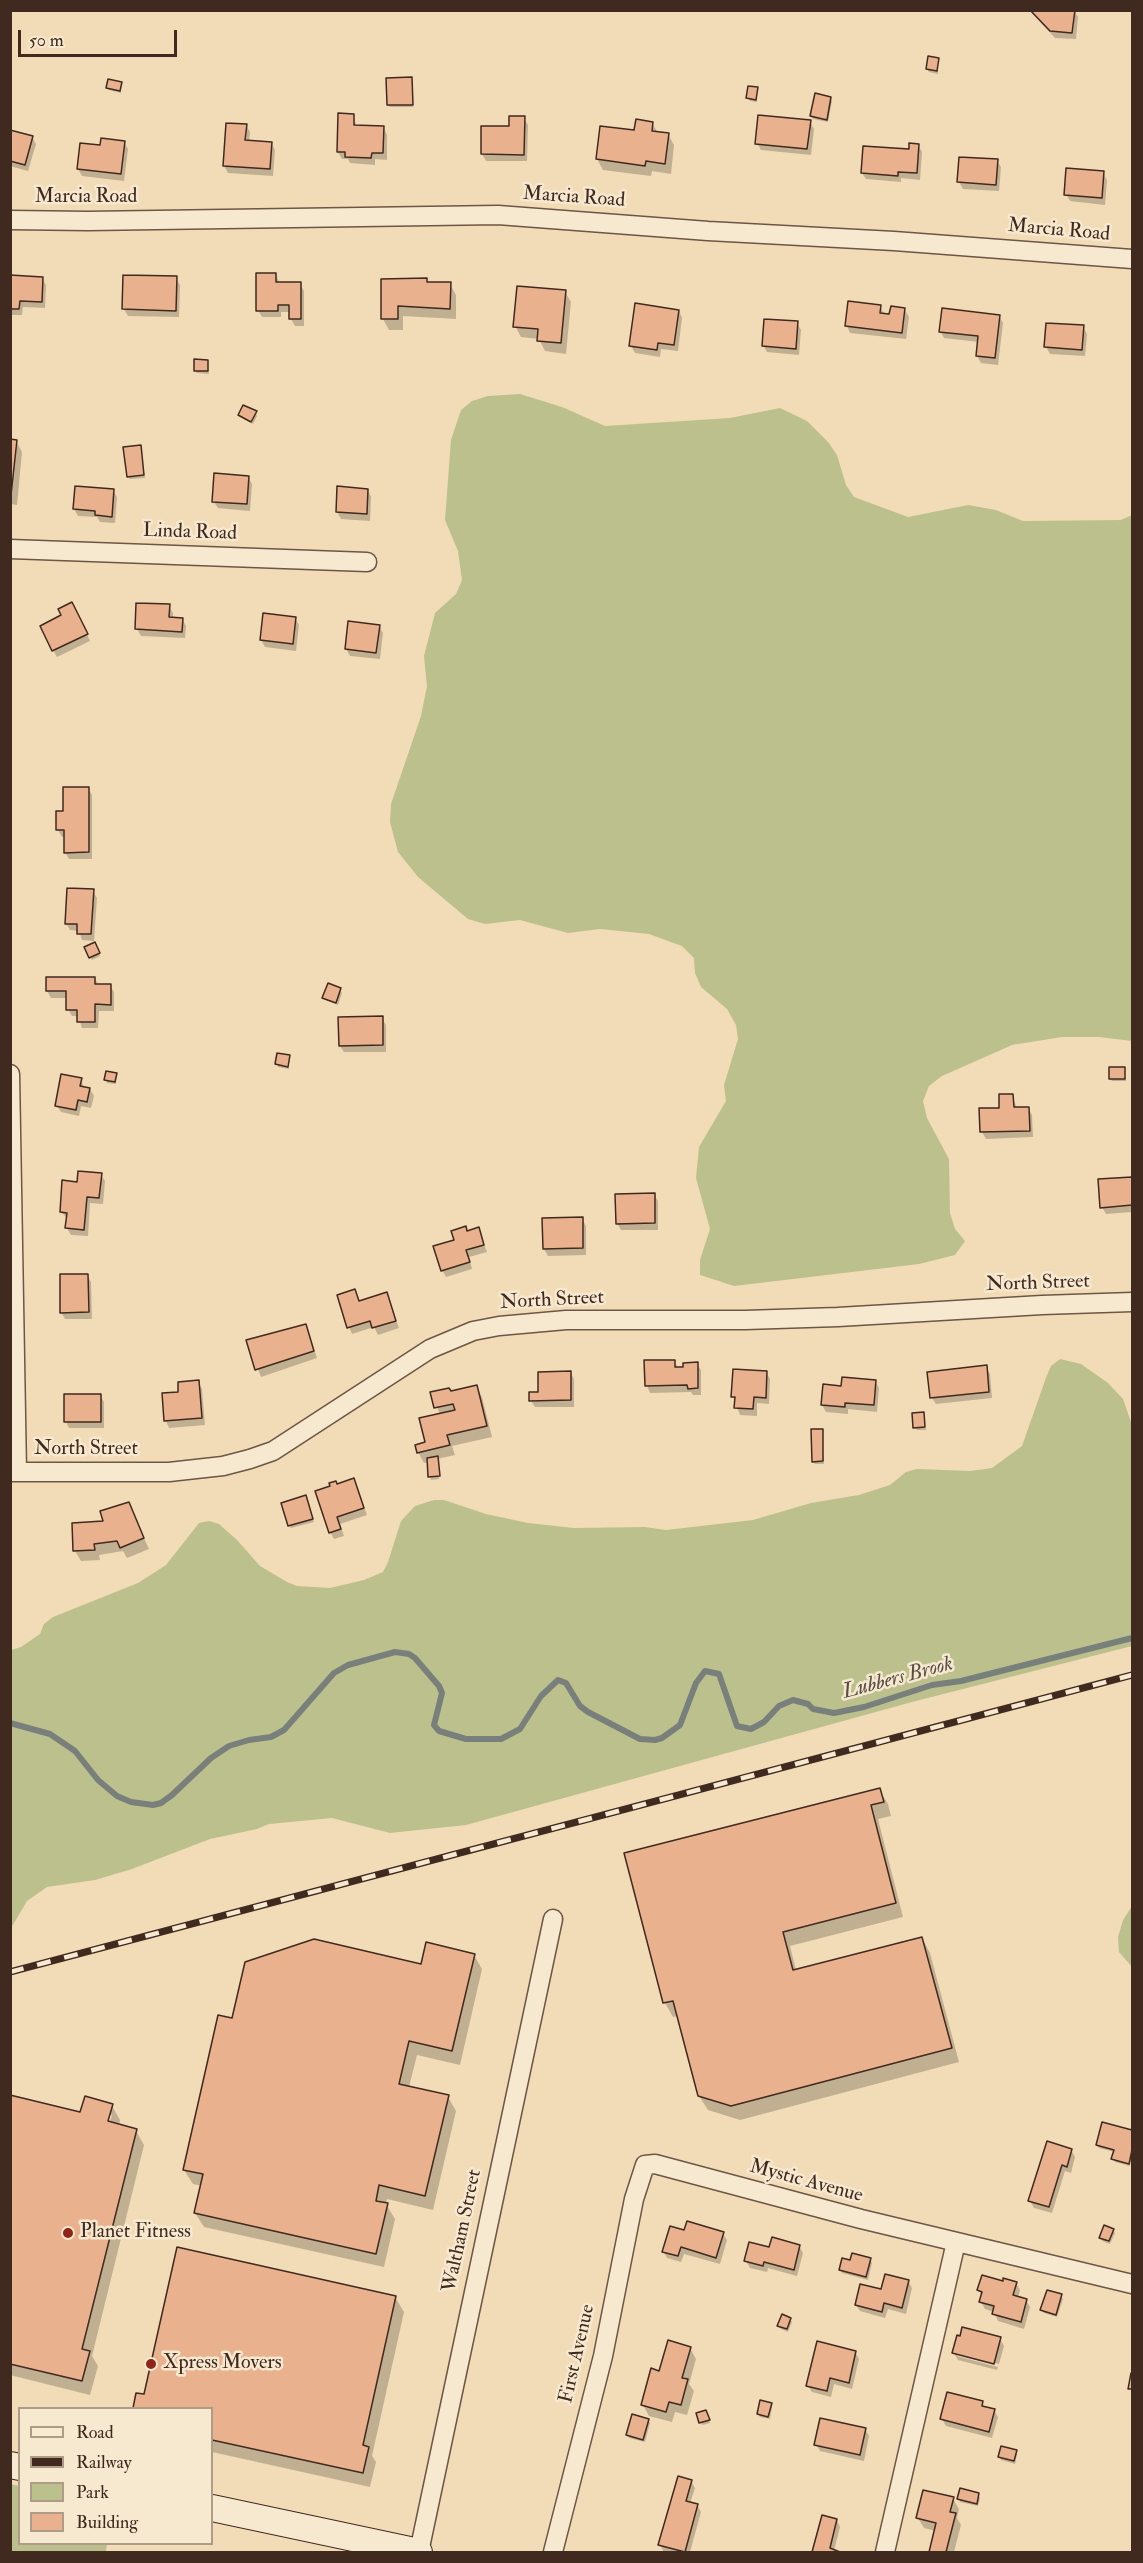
<!DOCTYPE html>
<style>
body{margin:0}
#map{position:relative;width:1143px;height:2563px;overflow:hidden;background:#f2dbb7;font-family:"IM FELL Double Pica",serif}
canvas{display:block}
.frame{position:absolute;inset:0;border:12px solid #402a1f;pointer-events:none}
.legend{position:absolute;left:18px;top:2407px;width:195px;height:138px;box-sizing:border-box;background:#f7e8d0;border:2px solid #ae9c89;margin:0;padding:8px 10px;list-style:none;font-size:18px;color:#402a1f}
.legend li{display:flex;align-items:center;gap:12px;height:30px}
.legend b{width:30px;border:2px solid #ae9c89}
.scale{position:absolute;left:18px;top:30px;width:159px;height:27px;box-sizing:border-box;border:3px solid #402a1f;border-top:0;padding-left:8px;font-size:18px;line-height:21px;white-space:nowrap;color:#402a1f;-webkit-text-stroke:4px #f7e8d0;paint-order:stroke}
</style>
<div id="map">
<canvas width="1143" height="2563"></canvas>
<div class="frame"></div>
<ul class="legend">
<li><b style="height:8px;background:#f7e8d0"></b>Road</li>
<li><b style="height:8px;background:#402a1f"></b>Railway</li>
<li><b style="height:16px;background:#bcc08d"></b>Park</li>
<li><b style="height:16px;background:#e9b18d"></b>Building</li>
</ul>
<div class="scale">50 m</div>
</div>
<script>
const ctx = document.querySelector('canvas').getContext('2d');
ctx.lineJoin = 'round';
function fill(path, color) { ctx.fillStyle = color; ctx.fill(path, 'evenodd'); }
const toPath = rows => new Path2D(rows.map(r => 'M' + r).join(''));
function stroke(path, color, width, dash) { ctx.strokeStyle = color; ctx.lineWidth = width; ctx.lineCap = dash ? 'butt' : 'round'; ctx.setLineDash(dash || []); ctx.stroke(path); }
function write(font, color, halo, rows, align = 'center') {
  ctx.font = font + ' "IM FELL Double Pica",serif'; ctx.lineWidth = 5; ctx.setLineDash([]); ctx.textBaseline = 'middle'; ctx.strokeStyle = halo; ctx.fillStyle = color; for (const [text, x, y, turn = 0] of rows) {
    ctx.save(); ctx.translate(x, y); ctx.rotate((+turn || 0) * Math.PI / 180); ctx.textAlign = isNaN(turn) ? turn : align; if (halo) ctx.strokeText(text, 0, 0); ctx.fillText(text, 0, 0); ctx.restore();
  }
}
const green = toPath([
 [520,394,562,407,605,426,730,418,780,408,807,421,828,442,837,455,846,485,854,497,908,517,968,505,996,510,1023,521,1121,520,1132,515,1132,1041,1099,1037,1062,1037,1012,1045,942,1076,929,1086,923,1101,927,1118,949,1159,950,1213,955,1229,965,1241,955,1255,919,1264,734,1286,700,1275,700,1260,710,1229,696,1178,699,1147,726,1101,724,1085,738,1039,736,1025,727,1009,701,987,695,973,694,958,682,946,649,934,600,929,568,933,520,920,485,924,468,919,418,877,398,852,390,822,391,804,421,716,427,686,424,656,435,613,456,594,462,580,458,551,445,520,451,440,461,410,472,401,488,396],
 [1060,1359,1081,1364,1108,1383,1123,1399,1132,1425,1132,1646,912,1702,466,1825,390,1833,332,1818,269,1824,257,1829,210,1839,132,1869,95,1880,47,1887,27,1901,11,1928,11,1650,21,1647,40,1634,44,1624,53,1617,138,1583,166,1565,199,1523,209,1521,219,1524,237,1540,260,1566,287,1582,297,1586,330,1588,364,1580,383,1572,388,1562,401,1521,415,1506,434,1500,444,1500,486,1514,528,1523,574,1528,645,1527,666,1530,753,1520,811,1503,859,1495,890,1485,906,1472,917,1469,970,1471,992,1468,1022,1446,1047,1375,1051,1366],
 [1132,1906,1132,1967,1119,1952,1118,1937,1123,1920],
 [10,2484,19,2486,20,2544,107,2544,106,2552,11,2552]
]);
const shadow = toPath([
 [1029,10,1074,10,1078,17,1076,39,1055,38],
 [938,59,938,74,929,72,927,69],
 [411,79,413,107,390,107,388,105],
 [121,83,121,93,109,90,107,87],
 [757,88,757,102,750,101,748,98],
 [830,98,832,101,828,122,813,119,811,116],
 [353,115,357,127,384,128,387,135,387,160,375,159,375,165,350,163,348,159,342,159,338,152],
 [524,118,528,125,527,161,486,161,482,154],
 [810,122,814,129,811,155,761,150,757,143],
 [652,123,658,133,668,134,674,145,671,174,652,171,651,176,603,170,597,159],
 [227,124,246,125,250,132,249,142,271,143,275,150,273,176,228,173,224,166],
 [10,131,32,137,36,144,28,171,10,166],
 [124,142,128,149,124,181,82,176,78,169,101,147],
 [918,145,922,152,920,180,901,178,901,182,866,179,862,173],
 [997,161,1001,167,999,191,963,189,959,182],
 [1103,173,1107,180,1105,205,1070,201,1066,194],
 [276,275,280,284,300,284,304,291,304,326,295,326,291,319,291,312,281,312,281,317,262,317,258,310],
 [10,276,42,278,46,285,45,308,23,307,22,315,10,315],
 [176,278,180,285,179,317,128,316,124,309],
 [426,280,428,284,450,284,456,295,456,319,403,316,403,330,389,330,383,319],
 [565,292,571,302,566,354,545,351,539,339,521,337,515,326],
 [880,307,884,313,891,316,905,310,909,317,906,339,850,333,847,326],
 [679,311,682,318,678,351,661,349,660,357,635,353,631,346],
 [999,316,1003,323,998,365,981,363,977,356,979,342,944,338,940,331],
 [797,323,801,330,799,355,767,352,763,345],
 [1083,327,1087,334,1085,356,1050,354,1046,347],
 [207,361,209,374,197,373,195,370],
 [256,413,257,416,253,424,239,415],
 [10,440,16,441,22,452,17,505,10,504],
 [140,446,145,478,130,479,128,476],
 [248,477,252,484,250,511,218,508,214,502],
 [113,490,117,497,115,523,100,522,97,517,78,516,74,509],
 [368,490,371,497,370,521,341,519,337,512],
 [169,606,173,613,173,618,182,619,186,626,185,638,141,636,137,629],
 [75,610,90,641,57,657,53,650],
 [295,618,299,625,296,651,265,647,261,640],
 [379,626,383,633,380,659,350,656,346,649],
 [88,788,92,795,92,859,69,859,65,852,65,837,62,837,58,830,64,812],
 [93,891,97,898,94,941,82,940,79,931,70,930,66,923],
 [94,944,100,956,92,960,86,947],
 [95,979,99,985,110,986,114,992,114,1011,99,1011,98,1028,82,1028,78,1016,72,1016,68,1009,68,998,51,998,47,991],
 [340,990,342,993,338,1005,326,1000,324,997],
 [382,1018,386,1025,386,1052,344,1052,340,1046],
 [289,1056,289,1069,278,1067,277,1064],
 [1124,1068,1126,1081,1112,1081,1110,1078],
 [116,1074,116,1084,107,1083,106,1080],
 [81,1079,84,1088,90,1089,94,1096,91,1108,81,1106,79,1116,61,1112,57,1106],
 [1012,1095,1017,1109,1028,1108,1032,1115,1033,1137,986,1139,982,1132,981,1110,1001,1109],
 [101,1175,105,1181,103,1204,90,1203,88,1236,71,1235,67,1228,68,1219,61,1212,78,1183],
 [1132,1178,1132,1212,1106,1214,1102,1207,1100,1181],
 [654,1194,658,1201,658,1230,621,1230,617,1223],
 [582,1219,586,1226,586,1255,548,1256,544,1249],
 [478,1229,487,1252,469,1257,472,1269,446,1277,442,1270,456,1241,467,1232],
 [87,1275,91,1282,92,1319,65,1319,61,1312],
 [355,1291,360,1303,386,1294,399,1328,378,1335,374,1327,352,1334,349,1327],
 [306,1326,317,1358,261,1377,248,1341],
 [674,1361,678,1368,697,1364,701,1370,701,1395,693,1395,691,1392,650,1393,647,1386],
 [986,1367,990,1374,992,1398,936,1404,932,1398],
 [570,1372,574,1379,574,1407,535,1407,531,1401],
 [766,1372,770,1379,769,1404,757,1403,757,1416,740,1415,733,1397],
 [875,1381,879,1388,877,1412,848,1409,848,1414,826,1412,822,1405,842,1388],
 [198,1382,202,1389,205,1425,169,1428,166,1421,163,1394,180,1393],
 [476,1386,482,1397,492,1437,452,1446,455,1455,437,1459,439,1479,431,1480,429,1462,424,1463,418,1452,427,1444,440,1415,432,1393,451,1392],
 [100,1395,104,1402,104,1428,69,1428,66,1422],
 [923,1413,926,1430,917,1430,915,1427],
 [822,1430,824,1464,815,1464,813,1461],
 [354,1480,367,1515,340,1524,344,1536,334,1539,330,1532,337,1486],
 [307,1500,314,1522,291,1528,289,1525],
 [128,1503,149,1549,127,1558,123,1551,99,1555,100,1560,81,1561,75,1551],
 [879,1790,888,1804,891,1816,878,1819,903,1917,790,1946,796,1970,922,1938,930,1953,959,2062,740,2120,708,2110,699,2096,678,2016,673,2017,665,2003],
 [474,1955,482,1969,460,2065,417,2055,409,2087,448,2097,456,2111,433,2210,387,2199,386,2204,395,2219,384,2267,204,2227,195,2213,202,2186,193,2184,184,2170,233,2020],
 [10,2097,81,2114,112,2106,120,2120,119,2126,136,2131,144,2145,92,2356,98,2366,90,2395,10,2375],
 [108,2115,112,2115,108,2129,105,2128],
 [1103,2124,1132,2132,1132,2157,1130,2166,1115,2162,1115,2152,1099,2148,1097,2145],
 [1071,2150,1075,2157,1071,2173,1065,2171,1052,2213,1034,2208,1030,2201],
 [1113,2230,1115,2233,1110,2244,1102,2241,1101,2238],
 [685,2232,723,2234,727,2240,720,2264,684,2254,681,2262,667,2258,664,2252],
 [799,2246,803,2253,797,2276,768,2268,767,2272,750,2268,746,2261,770,2248],
 [870,2260,872,2263,868,2280,842,2273,841,2270,851,2262],
 [908,2281,912,2288,906,2314,888,2309,885,2318,860,2311,856,2305],
 [1004,2283,1016,2283,1020,2290,1018,2298,1026,2300,1030,2307,1024,2329,998,2321,994,2312,985,2309,981,2302,982,2296,979,2290],
 [1061,2296,1063,2299,1057,2317,1044,2313,1042,2310],
 [395,2297,404,2312,372,2456,376,2462,370,2487,212,2452,212,2408,134,2408,138,2395,145,2396],
 [790,2319,792,2322,788,2332,781,2329,779,2326],
 [1000,2339,1004,2346,999,2364,957,2353,957,2356,998,2367,997,2370,958,2360,954,2353],
 [690,2348,696,2359,689,2384,694,2391,687,2415,675,2412,672,2422,649,2416,643,2405,660,2372],
 [855,2352,859,2359,852,2389,834,2384,831,2397,812,2392,808,2386],
 [982,2403,985,2408,994,2410,998,2417,992,2438,946,2426,942,2419],
 [771,2404,772,2407,770,2419,760,2417,758,2414],
 [698,2414,707,2414,710,2423,702,2425],
 [648,2420,650,2423,645,2442,629,2438,628,2435],
 [865,2429,869,2436,864,2461,820,2451,816,2444],
 [1016,2451,1017,2454,1015,2464,1001,2460,1000,2457],
 [691,2481,695,2488,690,2503,697,2505,701,2512,690,2552,664,2552,660,2545],
 [978,2495,980,2498,978,2506,960,2502,959,2499],
 [953,2499,959,2509,957,2518,961,2525,954,2552,931,2552,936,2531,924,2528,918,2518],
 [823,2517,837,2520,840,2527,834,2551,840,2552,813,2552]
]);
const stream = toPath([
 [10,1723,50,1734,75,1751,98,1780,117,1796,131,1802,153,1805,161,1803,172,1795,211,1758,229,1746,249,1740,271,1737,284,1730,334,1673,348,1665,395,1652,409,1654,415,1658,439,1686,442,1693,434,1725,439,1731,466,1739,501,1739,520,1729,541,1696,558,1680,566,1683,580,1706,588,1712,640,1739,655,1740,662,1738,680,1725,696,1683,705,1671,719,1674,737,1726,751,1729,764,1722,779,1706,793,1700,808,1704,813,1709,834,1713,864,1707,932,1685,961,1681,1132,1638]
]);
const building = toPath([
 [1030,10,1075,10,1072,33,1050,31,1030,10],
 [928,56,939,58,937,71,926,69,928,56],
 [412,77,413,105,387,105,386,78,412,77],
 [108,79,122,82,120,91,106,88,108,79],
 [748,86,758,87,756,100,746,98,748,86],
 [815,93,831,97,827,120,810,116,815,93],
 [338,113,354,114,354,125,384,126,383,153,372,153,371,158,345,157,345,152,337,152,338,113],
 [758,115,811,120,807,149,755,144,758,115],
 [509,116,525,116,524,155,481,154,481,126,509,126,509,116],
 [636,119,653,122,652,131,669,133,665,164,646,161,645,166,596,159,600,126,634,130,636,119],
 [226,123,247,124,245,140,272,142,270,169,223,166,226,123],
 [10,130,33,136,25,165,10,161,10,130],
 [101,138,125,141,121,174,77,169,80,143,100,145,101,138],
 [909,143,919,144,917,173,898,172,898,176,861,173,863,146,909,149,909,143],
 [959,157,998,159,996,185,957,182,959,157],
 [1066,168,1104,171,1102,198,1064,195,1066,168],
 [256,273,276,273,276,282,301,282,301,319,289,319,289,305,278,305,278,311,256,311,256,273],
 [10,275,43,277,42,302,20,301,19,309,10,309,10,275],
 [123,275,177,276,176,311,122,309,123,275],
 [427,278,427,282,451,282,450,309,398,306,398,319,381,319,381,279,427,278],
 [517,286,566,290,561,343,537,341,538,329,513,327,517,286],
 [848,301,881,305,880,313,889,314,891,306,905,308,902,333,845,326,848,301],
 [635,303,679,310,674,345,658,343,657,350,629,346,635,303],
 [942,308,1000,315,995,358,976,356,978,336,939,332,942,308],
 [764,319,798,321,796,349,762,346,764,319],
 [1046,323,1084,325,1082,350,1044,347,1046,323],
 [194,359,208,360,208,371,194,371,194,359],
 [243,405,257,411,251,422,238,415,243,405],
 [10,439,17,440,11,495,10,495,10,439],
 [141,445,144,475,127,477,123,447,141,445],
 [214,473,249,476,247,504,212,502,214,473],
 [75,486,114,489,112,517,95,515,95,511,73,509,75,486],
 [337,486,368,489,367,514,336,512,337,486],
 [72,602,88,634,52,651,40,626,61,615,58,609,72,602],
 [136,603,170,604,169,617,183,618,182,632,135,629,136,603],
 [263,613,296,617,293,644,260,640,263,613],
 [348,621,380,625,376,653,345,649,348,621],
 [63,787,89,787,89,852,64,853,64,830,56,830,56,811,63,811,63,787],
 [67,888,94,889,91,934,77,934,77,924,65,924,67,888],
 [95,942,100,953,89,958,84,947,95,942],
 [46,977,95,977,95,984,111,984,111,1005,95,1004,95,1022,77,1022,77,1010,66,1010,66,991,46,991,46,977],
 [328,983,341,988,336,1003,322,998,328,983],
 [383,1016,383,1045,339,1046,338,1017,383,1016],
 [277,1053,290,1055,288,1067,275,1064,277,1053],
 [1109,1067,1125,1067,1125,1079,1109,1079,1109,1067],
 [106,1071,117,1073,115,1082,104,1080,106,1071],
 [61,1074,82,1078,80,1086,90,1088,87,1102,78,1100,76,1110,55,1106,61,1074],
 [999,1094,1013,1094,1014,1107,1029,1107,1030,1131,980,1132,979,1108,999,1108,999,1094],
 [78,1171,102,1173,99,1198,87,1197,84,1230,65,1228,67,1213,60,1212,62,1180,77,1182,78,1171],
 [1132,1177,1132,1205,1100,1208,1098,1179,1132,1177],
 [655,1193,655,1223,616,1224,615,1194,655,1193],
 [583,1217,583,1248,543,1249,542,1218,583,1217],
 [466,1226,467,1231,479,1227,484,1245,466,1250,470,1262,441,1271,433,1246,454,1240,451,1231,466,1226],
 [60,1274,88,1274,89,1312,60,1313,60,1274],
 [355,1289,359,1301,387,1292,396,1321,372,1328,370,1321,347,1328,337,1295,355,1289],
 [306,1324,314,1351,255,1370,246,1340,306,1324],
 [644,1360,675,1360,675,1367,683,1367,683,1363,698,1362,698,1388,688,1389,687,1385,645,1386,644,1360],
 [987,1365,989,1392,930,1398,927,1372,987,1365],
 [733,1369,767,1371,766,1398,754,1397,753,1409,734,1408,735,1397,731,1397,733,1369],
 [571,1371,571,1400,529,1401,529,1392,538,1392,538,1372,571,1371],
 [842,1377,876,1380,874,1405,845,1403,845,1407,821,1405,823,1384,841,1386,842,1377],
 [199,1380,202,1418,164,1421,162,1393,178,1392,178,1382,199,1380],
 [477,1385,487,1426,447,1435,450,1445,417,1453,415,1445,425,1442,419,1418,455,1410,453,1404,434,1408,430,1392,449,1388,451,1391,477,1385],
 [64,1394,101,1394,101,1422,64,1422,64,1394],
 [924,1412,925,1427,913,1428,912,1413,924,1412],
 [811,1429,823,1429,823,1461,812,1462,811,1429],
 [438,1456,440,1476,428,1477,427,1458,438,1456],
 [354,1478,364,1508,337,1517,341,1529,329,1533,315,1491,330,1486,329,1483,336,1481,337,1484,354,1478],
 [306,1495,313,1519,288,1526,281,1503,306,1495],
 [129,1502,144,1538,120,1548,117,1541,94,1544,95,1550,73,1551,72,1523,103,1521,100,1511,129,1502],
 [880,1788,884,1802,871,1805,896,1903,783,1932,793,1970,922,1937,952,2048,731,2106,698,2096,673,2001,663,2003,624,1853,880,1788],
 [314,1939,421,1964,426,1942,475,1954,452,2051,409,2041,399,2084,449,2095,425,2196,379,2185,376,2201,388,2203,376,2254,194,2213,203,2174,183,2170,218,2015,232,2018,245,1962,314,1939],
 [10,2095,80,2112,85,2096,113,2104,108,2121,137,2129,82,2349,90,2351,82,2381,10,2364,10,2095],
 [1102,2122,1132,2130,1132,2150,1129,2164,1111,2159,1114,2150,1096,2145,1102,2122],
 [1047,2141,1072,2149,1067,2167,1062,2165,1049,2207,1028,2201,1047,2141],
 [687,2221,724,2232,716,2258,681,2247,678,2256,662,2252,670,2226,684,2230,687,2221],
 [1104,2225,1114,2229,1109,2241,1099,2238,1104,2225],
 [772,2237,800,2245,794,2270,764,2262,763,2266,744,2261,749,2242,769,2247,772,2237],
 [177,2247,396,2296,363,2445,369,2447,363,2473,212,2440,212,2408,133,2408,136,2393,144,2394,177,2247],
 [852,2253,871,2258,866,2277,839,2270,842,2258,850,2260,852,2253],
 [885,2274,909,2280,902,2308,884,2303,882,2312,855,2305,860,2284,881,2289,885,2274],
 [982,2275,1003,2281,1003,2278,1017,2282,1013,2295,1027,2299,1021,2322,992,2314,994,2306,979,2302,982,2292,977,2290,982,2275],
 [1047,2290,1062,2294,1056,2315,1040,2310,1047,2290],
 [782,2314,791,2318,787,2329,777,2326,782,2314],
 [962,2327,1001,2337,994,2364,952,2353,957,2335,960,2336,962,2327],
 [668,2340,691,2347,682,2378,688,2379,681,2405,669,2402,666,2412,641,2405,651,2368,659,2371,668,2340],
 [817,2341,856,2351,849,2383,830,2378,827,2391,806,2386,817,2341],
 [1131,2373,1132,2373,1132,2389,1128,2389,1131,2373],
 [947,2392,983,2401,982,2406,995,2409,989,2432,940,2419,947,2392],
 [760,2400,772,2403,768,2417,757,2414,760,2400],
 [706,2410,710,2420,699,2423,696,2413,706,2410],
 [632,2414,649,2419,643,2440,626,2435,632,2414],
 [820,2418,866,2428,860,2455,814,2445,820,2418],
 [1001,2446,1017,2450,1014,2461,998,2457,1001,2446],
 [678,2476,692,2480,686,2501,698,2504,685,2552,658,2545,678,2476],
 [960,2488,979,2493,977,2504,957,2499,960,2488],
 [923,2490,954,2497,950,2512,956,2513,946,2552,929,2552,936,2523,916,2518,923,2490],
 [822,2515,837,2519,830,2548,840,2552,812,2552,822,2515]
]);
const minor = toPath([
 [10,220,88,221,498,215,708,231,894,241,1132,259],
 [10,549,367,562],
 [10,1074,17,1472],
 [10,1472,169,1472,223,1466,250,1459,273,1451,430,1349,473,1331,499,1326,566,1320,745,1320,838,1317,1042,1305,1132,1302],
 [419,2552,553,1919],
 [553,2552,603,2356,634,2199,645,2165,655,2164,861,2219,1132,2284],
 [885,2552,956,2242]
]);
const secondary = toPath([
 [10,2465,20,2467],
 [212,2508,419,2552]
]);
const rail = toPath([
 [10,1972,1132,1675]
]);
const markers = [
 [68,2233,6,"#8f2418"],
 [151,2364,6,"#8f2418"]
];
const streetNames = [
 ["Marcia Road",86,198],
 ["Marcia Road",574,198,4],
 ["Marcia Road",1059,231,5],
 ["Linda Road",190,533,2],
 ["North Street",1038,1284,-2],
 ["North Street",552,1301,-3],
 ["North Street",86,1450],
 ["Mystic Avenue",806,2182,15],
 ["Waltham Street",463,2231,-78],
 ["First Avenue",578,2354,-77]
];
const poiNames = [
 ["Planet Fitness",80,2233],
 ["Xpress Movers",163,2364]
];
const waterNames = [
 ["Lubbers Brook",898,1679,-15]
];
fill(green, '#bcc08d');
fill(shadow, '#0003');
stroke(stream, '#79807b', 6);
fill(building, '#e9b18d');
stroke(building, '#402a1f', 1.5);
stroke(minor, '#6c5645', 21);
stroke(secondary, '#402a1f', 28);
stroke(minor, '#f7e8d0', 18);
stroke(secondary, '#f7e8d0', 26);
stroke(rail, '#402a1f', 7);
stroke(rail, '#f7e8d0', 4.5, [14]);
for (const [x, y, r, color] of markers) { const dot = new Path2D(); dot.arc(x, y, r, 0, 2 * Math.PI); ctx.fillStyle = color; ctx.fill(dot); stroke(dot, '#f7e8d0', 2); }
write('20px', '#402a1f', '#f7e8d0', streetNames);
write('20px', '#402a1f', '#f7e8d0', poiNames, 'left');
write('italic 21px', '#584e45', '#f7e8d0', waterNames);
</script>
